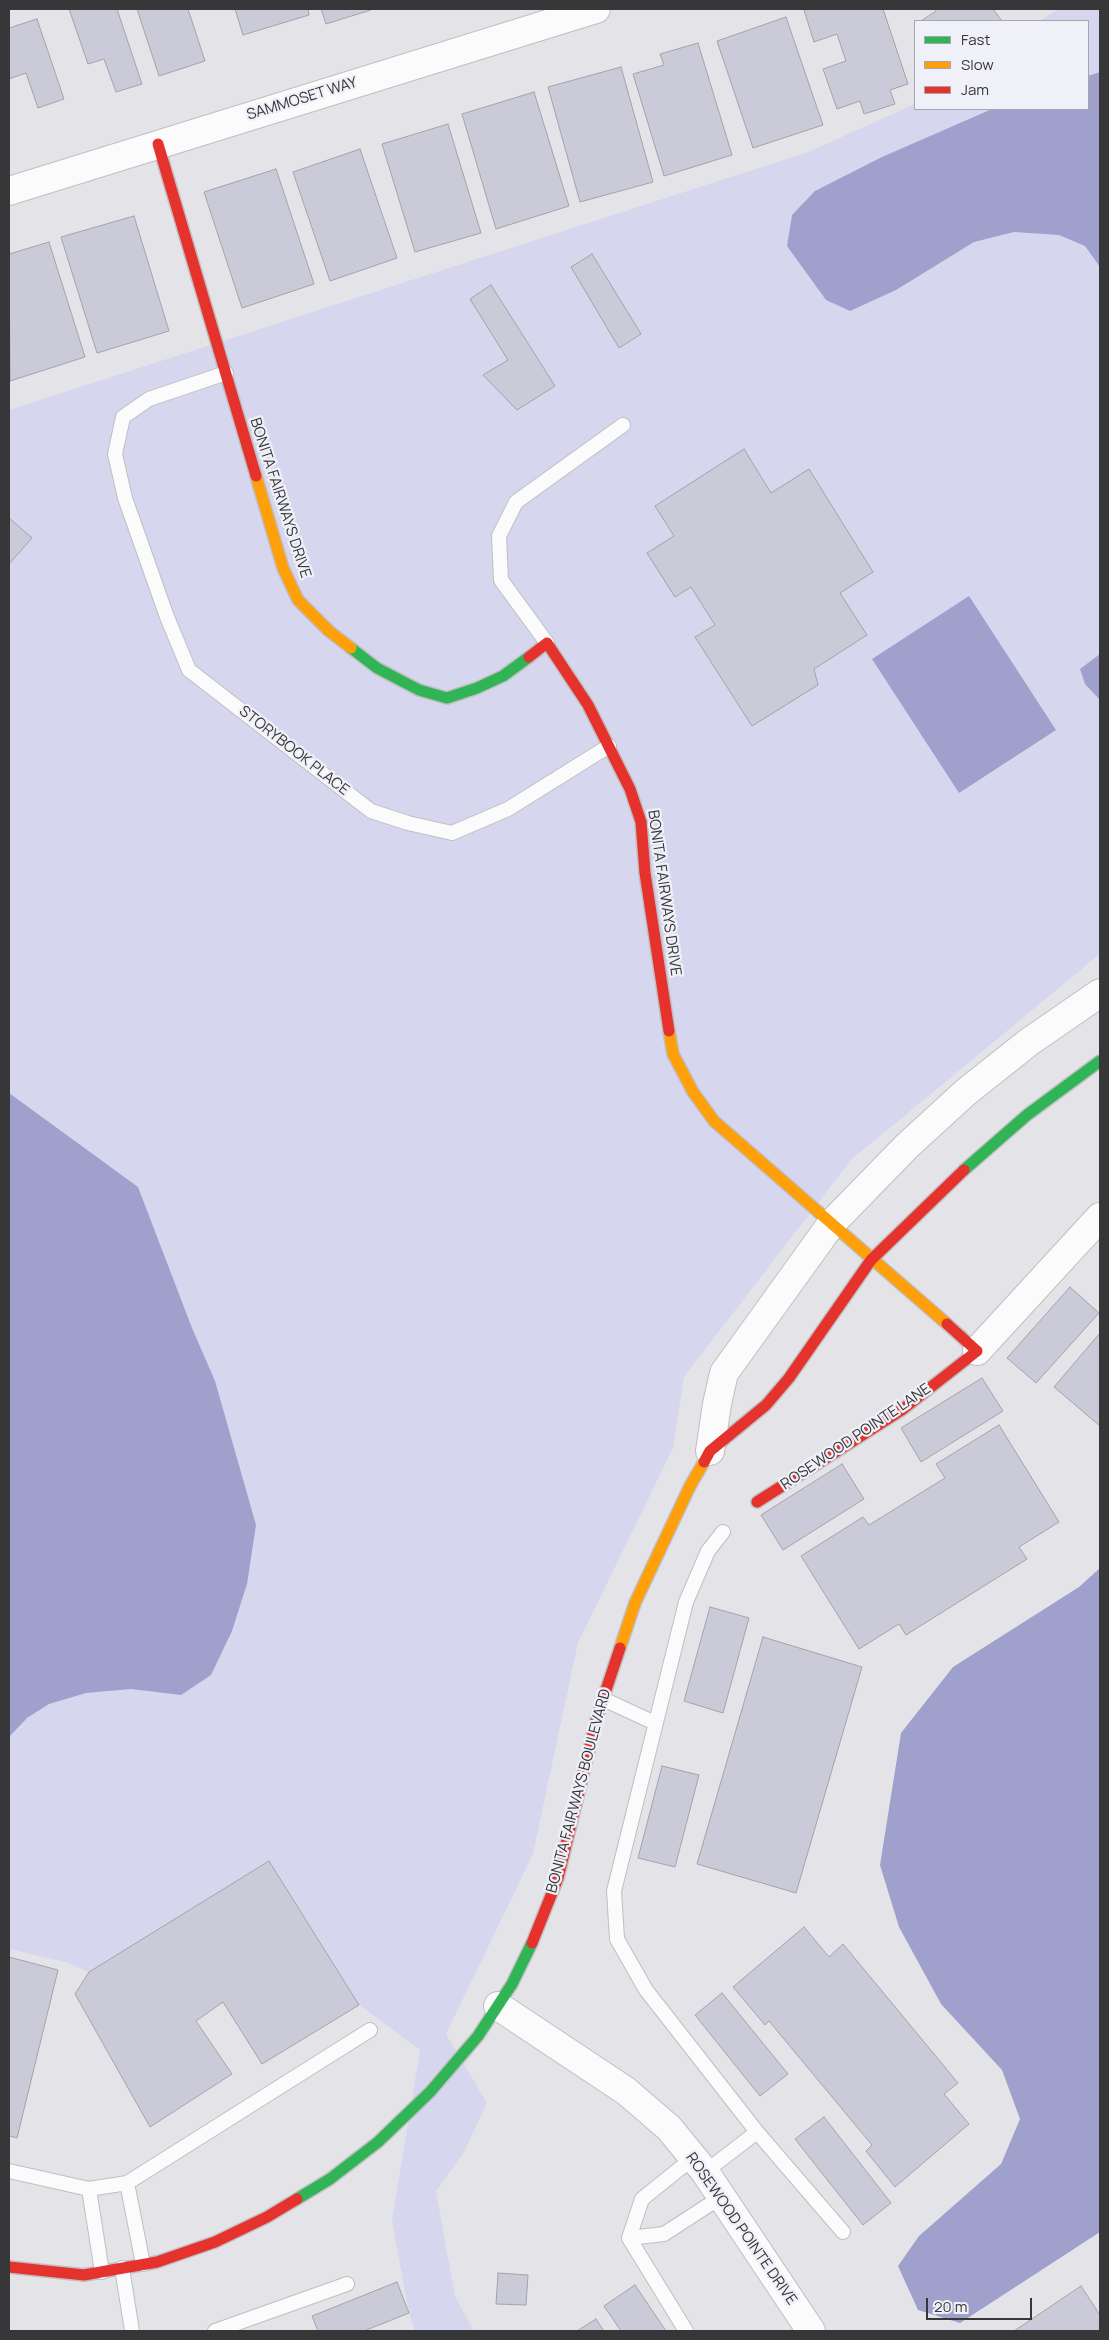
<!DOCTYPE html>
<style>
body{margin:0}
#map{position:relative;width:1109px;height:2340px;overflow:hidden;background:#e4e4e8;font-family:Manrope,sans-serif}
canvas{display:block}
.frame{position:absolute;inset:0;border:10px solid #37373a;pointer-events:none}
.legend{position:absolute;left:914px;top:20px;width:175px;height:90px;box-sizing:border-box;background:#f0f0f8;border:1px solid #a6a6ac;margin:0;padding:6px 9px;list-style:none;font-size:15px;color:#37373a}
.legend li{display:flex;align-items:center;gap:10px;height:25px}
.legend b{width:25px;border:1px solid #a6a6ac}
.scale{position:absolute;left:926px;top:2298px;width:106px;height:22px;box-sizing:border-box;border:2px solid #37373a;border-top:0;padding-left:6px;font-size:15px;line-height:18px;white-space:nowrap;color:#37373a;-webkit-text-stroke:4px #f0f0f8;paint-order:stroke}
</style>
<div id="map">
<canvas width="1109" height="2340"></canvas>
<div class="frame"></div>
<ul class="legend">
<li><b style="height:6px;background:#30b455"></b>Fast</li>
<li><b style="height:6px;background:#ff9f0a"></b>Slow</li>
<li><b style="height:6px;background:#e5322d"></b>Jam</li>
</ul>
<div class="scale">20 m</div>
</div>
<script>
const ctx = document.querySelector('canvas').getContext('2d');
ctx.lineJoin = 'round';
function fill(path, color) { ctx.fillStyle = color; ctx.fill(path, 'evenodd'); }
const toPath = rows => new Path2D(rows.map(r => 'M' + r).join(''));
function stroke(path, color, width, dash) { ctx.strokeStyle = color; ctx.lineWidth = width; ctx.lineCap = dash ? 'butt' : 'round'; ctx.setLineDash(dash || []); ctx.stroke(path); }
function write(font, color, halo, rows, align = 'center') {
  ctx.font = font + ' Manrope,sans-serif'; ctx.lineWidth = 4.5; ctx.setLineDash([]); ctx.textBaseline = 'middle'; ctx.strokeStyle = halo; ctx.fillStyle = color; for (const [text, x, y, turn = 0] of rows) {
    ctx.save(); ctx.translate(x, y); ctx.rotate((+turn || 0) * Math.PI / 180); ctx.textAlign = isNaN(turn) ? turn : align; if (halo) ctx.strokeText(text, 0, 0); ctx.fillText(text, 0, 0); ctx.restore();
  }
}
const green = toPath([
 [1058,9,1100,9,1100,954,851,1160,684,1377,673,1448,578,1643,533,1854,446,2034,487,2103,463,2154,436,2191,455,2296,474,2331,415,2331,409,2313,392,2221,420,2050,359,2005,269,1861,89,1972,69,1963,9,1949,9,410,808,152,915,104,915,109,1088,109,1088,21,1040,21]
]);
const water = toPath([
 [1100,72,1100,267,1085,246,1059,235,1014,232,974,242,896,290,850,311,826,300,787,246,792,215,815,191,882,157,992,109,1088,109,1088,76],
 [969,596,1056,730,959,793,872,659],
 [1100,654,1100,700,1085,684,1080,669],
 [9,1093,138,1187,192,1328,215,1381,256,1525,247,1584,232,1631,211,1675,181,1695,131,1689,86,1693,49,1704,27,1718,9,1737],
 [1100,1568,1100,2232,960,2323,918,2310,898,2266,919,2236,1001,2164,1020,2119,1002,2070,941,2004,899,1927,880,1865,901,1733,953,1667,1079,1587]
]);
const building = toPath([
 [69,9,117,9,142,84,116,92,104,59,88,64,69,9],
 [137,9,188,9,205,61,159,76,137,9],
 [235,9,308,9,309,15,243,35,235,9],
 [321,9,370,9,371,10,326,24,321,9],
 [810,9,883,9,908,84,890,90,895,104,864,114,860,101,837,109,823,69,846,61,837,34,814,42,804,10,810,9],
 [935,9,993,9,1002,21,921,21,936,11,935,9],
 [786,17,823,125,753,148,717,41,786,17],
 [37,19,64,99,38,108,26,73,9,79,9,28,37,19],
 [698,43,732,155,664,176,633,74,664,65,660,54,698,43],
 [621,67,653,182,580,202,548,87,621,67],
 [534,92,569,206,496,229,462,114,534,92],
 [448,124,481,233,415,252,382,144,448,124],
 [360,149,397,258,330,281,293,172,360,149],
 [276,169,314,284,242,308,204,192,276,169],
 [134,216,169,331,97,353,61,237,134,216],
 [49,242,85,357,10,381,9,254,49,242],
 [592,254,641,334,619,348,571,267,592,254],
 [491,285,555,386,517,410,483,375,508,360,470,299,491,285],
 [744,449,771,493,809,469,873,572,840,593,867,635,814,669,818,685,752,726,695,637,715,625,691,587,675,597,647,553,674,536,655,506,744,449],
 [9,518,32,538,9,564,9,518],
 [1070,1287,1099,1313,1036,1383,1007,1358,1070,1287],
 [1100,1333,1100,1426,1054,1387,1100,1333],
 [982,1378,1003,1411,921,1462,901,1428,982,1378],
 [999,1425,1059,1522,1019,1547,1027,1559,906,1635,899,1624,859,1649,801,1556,863,1517,869,1525,945,1478,936,1464,999,1425],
 [842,1464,864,1499,783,1550,761,1515,842,1464],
 [710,1607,749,1618,723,1713,684,1701,710,1607],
 [763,1637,862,1667,796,1893,697,1864,763,1637],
 [662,1766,699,1775,675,1867,638,1858,662,1766],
 [269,1861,359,2005,262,2064,223,2002,196,2021,232,2074,150,2127,75,1994,89,1972,269,1861],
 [804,1927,829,1957,843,1944,958,2083,944,2094,969,2124,895,2187,866,2151,872,2145,769,2021,765,2025,733,1987,804,1927],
 [9,1957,58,1970,17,2138,9,2136,9,1957],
 [722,1993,788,2074,760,2096,695,2015,722,1993],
 [824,2117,891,2203,863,2225,795,2139,824,2117],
 [498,2273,528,2275,526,2305,496,2304,498,2273],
 [397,2282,409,2313,364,2331,318,2331,312,2316,397,2282],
 [635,2285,666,2331,621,2331,604,2306,635,2285],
 [1081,2286,1100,2315,1100,2331,1014,2331,1081,2286],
 [596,2319,604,2331,577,2331,596,2319]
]);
const lane = toPath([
 [226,373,149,399,123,417,115,454,125,498,167,617,189,670,371,811,408,823,452,833,508,809,609,746],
 [547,643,501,580,499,536,516,502,623,425],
 [603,1699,655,1723],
 [757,2132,843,2232],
 [693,2158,642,2199,629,2238,664,2234,721,2197],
 [9,2171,89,2189,127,2183,370,2030],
 [705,2172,757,2132,646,1990,617,1939,614,1891,686,1602,708,1551,723,1532],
 [127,2183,143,2264],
 [89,2189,102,2272],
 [629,2238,686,2331],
 [122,2268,132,2331],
 [215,2331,347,2284]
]);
const street = toPath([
 [9,191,596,9],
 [977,1351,1100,1217],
 [710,1451,717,1404,724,1373,832,1223,907,1146,966,1092,1029,1042,1100,993],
 [498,2006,626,2091,669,2128,705,2172,811,2331]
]);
const fast = toPath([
 [351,648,377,668,419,690,447,698,477,688,503,676,529,657],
 [964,1170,1027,1115,1100,1061],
 [297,2199,330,2179,378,2142,430,2092,478,2036,512,1984,532,1943]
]);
const slow = toPath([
 [256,476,283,568,298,600,329,631,351,648],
 [669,1031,673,1054,693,1092,714,1121,947,1324],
 [620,1648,635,1603,690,1486,704,1462]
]);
const jam = toPath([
 [158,144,256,476],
 [529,657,547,643,588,705,630,789,641,822,645,873,669,1031],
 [704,1462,710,1451,766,1405,789,1378,871,1260,964,1170],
 [757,1502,903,1409,977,1351,947,1324],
 [532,1943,558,1878,597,1717,620,1648],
 [9,2267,84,2275,157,2262,215,2242,267,2217,297,2199]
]);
const streetNames = [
 ["SAMMOSET WAY",302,99,-17],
 ["BONITA FAIRWAYS DRIVE",280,498,72],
 ["STORYBOOK PLACE",294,751,38],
 ["BONITA FAIRWAYS DRIVE",664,893,82],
 ["ROSEWOOD POINTE LANE",856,1437,-34],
 ["BONITA FAIRWAYS BOULEVARD",579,1791,-75],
 ["ROSEWOOD POINTE DRIVE",741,2229,55]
];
fill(green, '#d6d7ef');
fill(water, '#9fa0cc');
fill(building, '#cacad9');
stroke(building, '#a3a3a7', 1);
stroke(lane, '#bfbfc2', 16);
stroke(street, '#bfbfc2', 30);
stroke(fast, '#bfbfc2', 14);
stroke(slow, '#bfbfc2', 14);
stroke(jam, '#bfbfc2', 14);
stroke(lane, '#fbfbfc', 14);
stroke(street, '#fbfbfc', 28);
stroke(fast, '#30b455', 11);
stroke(slow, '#ff9f0a', 11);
stroke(jam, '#e5322d', 11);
write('15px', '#37373a', '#f0f0f8', streetNames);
</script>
